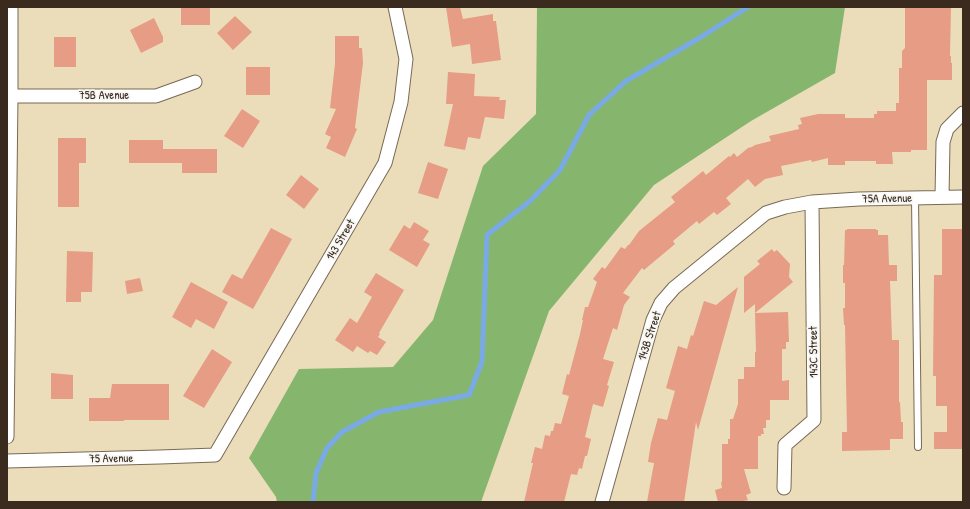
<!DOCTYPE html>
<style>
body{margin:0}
#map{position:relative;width:970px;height:509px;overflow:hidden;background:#ebddba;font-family:"Patrick Hand",sans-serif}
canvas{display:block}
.frame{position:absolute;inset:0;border:8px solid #3b2a1e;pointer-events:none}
</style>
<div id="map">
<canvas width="970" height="509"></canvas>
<div class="frame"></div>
</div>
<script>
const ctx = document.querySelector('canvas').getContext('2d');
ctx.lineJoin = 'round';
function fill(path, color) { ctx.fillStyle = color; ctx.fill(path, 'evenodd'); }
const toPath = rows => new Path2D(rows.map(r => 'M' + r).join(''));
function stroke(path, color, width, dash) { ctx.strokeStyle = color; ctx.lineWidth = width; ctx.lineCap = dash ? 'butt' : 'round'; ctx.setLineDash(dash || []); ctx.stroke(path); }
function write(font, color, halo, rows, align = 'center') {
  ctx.font = font + ' "Patrick Hand",sans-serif'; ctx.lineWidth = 3.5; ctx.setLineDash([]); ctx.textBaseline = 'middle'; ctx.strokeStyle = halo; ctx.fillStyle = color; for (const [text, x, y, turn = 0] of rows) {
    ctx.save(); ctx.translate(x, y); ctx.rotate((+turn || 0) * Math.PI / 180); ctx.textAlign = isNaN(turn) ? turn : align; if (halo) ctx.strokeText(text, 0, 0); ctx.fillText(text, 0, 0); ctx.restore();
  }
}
const forest = toPath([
 [537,7,845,7,835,73,751,121,654,185,549,311,481,502,277,502,276,497,249,458,299,369,393,367,433,320,483,166,536,114]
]);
const stream = toPath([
 [313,502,316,473,327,448,342,432,379,412,469,395,482,362,487,235,530,201,560,170,589,115,626,81,701,37,748,7]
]);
const building = toPath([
 [181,7,210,7,210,25,181,25],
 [446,7,460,7,463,19,493,14,493,21,496,21,501,60,472,64,470,44,452,47],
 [905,7,951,7,950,56,951,56,951,63,952,63,952,80,927,80,927,150,911,150,911,152,892,152,893,164,876,164,876,161,845,161,845,165,828,165,828,158,812,162,811,160,781,166,783,175,765,179,755,187,748,179,726,198,731,204,717,215,714,212,699,224,697,221,673,241,675,244,644,270,642,268,623,293,630,297,624,305,617,330,613,328,603,359,614,362,607,385,609,386,603,407,593,404,585,437,591,439,587,456,585,456,582,469,579,468,577,475,571,474,564,502,524,502,533,463,531,463,535,447,542,449,545,435,550,436,551,431,553,431,555,423,561,424,569,396,562,394,567,374,569,375,580,334,583,320,582,320,585,307,588,307,597,282,593,279,602,267,605,269,621,247,625,249,628,245,629,245,639,231,675,202,671,197,703,171,706,175,729,156,730,157,734,153,737,157,748,148,752,147,755,145,771,141,769,136,799,129,798,125,802,124,800,118,818,114,845,114,845,118,874,118,874,114,877,114,877,111,896,111,896,103,899,103,899,68,902,68,902,51,905,48],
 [235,16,252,32,233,50,217,33],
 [154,18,163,37,163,42,141,53,130,30],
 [335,36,359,36,359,48,362,48,363,63,355,128,357,129,345,157,326,148,331,137,325,134,336,109,330,108,335,64],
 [54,37,76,37,76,67,54,67],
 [246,67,270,67,270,95,246,95],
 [448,72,475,74,474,96,500,97,499,100,506,100,504,119,485,117,480,139,468,137,465,150,444,146,453,104,446,104],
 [242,109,260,121,243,148,224,136],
 [58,138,86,138,86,163,79,163,79,207,58,207],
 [129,140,163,140,163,149,217,149,217,173,182,173,182,163,129,163],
 [428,162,448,169,438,199,418,193],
 [301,175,319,189,304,209,286,195],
 [414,222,429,231,423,240,430,244,417,267,389,250,404,225,410,229],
 [271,228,292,239,253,309,222,292,232,274,242,279],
 [847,229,876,229,876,230,878,230,878,235,888,235,889,265,897,265,897,281,890,281,892,340,899,340,899,402,900,402,901,422,903,422,903,439,890,439,890,450,842,451,842,432,847,432,845,325,844,325,843,308,845,308,845,283,843,283,843,265,844,265,845,230,847,230],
 [942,229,963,229,963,449,934,449,934,432,947,432,947,406,936,406,936,376,933,376,934,275,942,275],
 [772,249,774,252,777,250,790,264,789,277,793,282,755,313,755,304,744,313,744,277,760,264,757,261],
 [67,251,93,252,92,292,81,292,81,302,66,302],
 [376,273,404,290,379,333,380,334,378,337,386,342,377,355,370,351,368,353,357,346,353,352,335,340,350,318,357,323,372,297,364,292],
 [140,278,143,291,127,294,125,281],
 [191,282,228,302,214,329,196,319,191,328,172,317],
 [738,287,698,430,696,422,684,502,647,502,654,463,648,462,651,443,658,418,667,420,675,391,666,388,678,346,687,349,691,335,693,336,704,301,716,305],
 [788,312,789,342,786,342,786,349,782,349,782,381,789,380,789,400,770,400,770,420,766,420,766,428,763,428,764,434,761,434,761,436,758,436,758,469,744,469,751,493,746,495,748,500,740,502,718,502,715,490,722,488,721,482,722,482,722,444,728,444,728,439,730,439,730,419,733,419,738,404,738,379,744,379,744,367,755,367,755,352,756,352,755,313],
 [212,349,232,362,204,408,183,396],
 [51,373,73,375,73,399,51,399],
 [112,384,169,384,169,420,124,420,124,421,89,421,89,398,110,398]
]);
const lane = toPath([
 [915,198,918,447]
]);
const street = toPath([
 [11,96,156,96,195,82],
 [942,197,943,142,947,129,963,113],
 [7,437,11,96,11,7],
 [7,461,160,457,215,455,385,163,401,102,406,59,395,7],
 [784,488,785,445,814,420,812,202],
 [602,502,653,320,661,303,674,288,766,213,785,207,812,202,859,199,963,197]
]);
const streetNames = [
 ["75B Avenue",104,96],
 ["75A Avenue",887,199,-1],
 ["143 Street",341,240,-60],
 ["143B Street",650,336,-72],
 ["143C Street",814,352,-91],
 ["75 Avenue",111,459,-1]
];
fill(forest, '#86b66e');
stroke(stream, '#7aaae5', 5);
fill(building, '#e69c85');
stroke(lane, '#796955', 8);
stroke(street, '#796955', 15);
stroke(lane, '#fff', 6);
stroke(street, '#fff', 13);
write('12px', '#3b2a1e', '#f6f6f2', streetNames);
</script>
